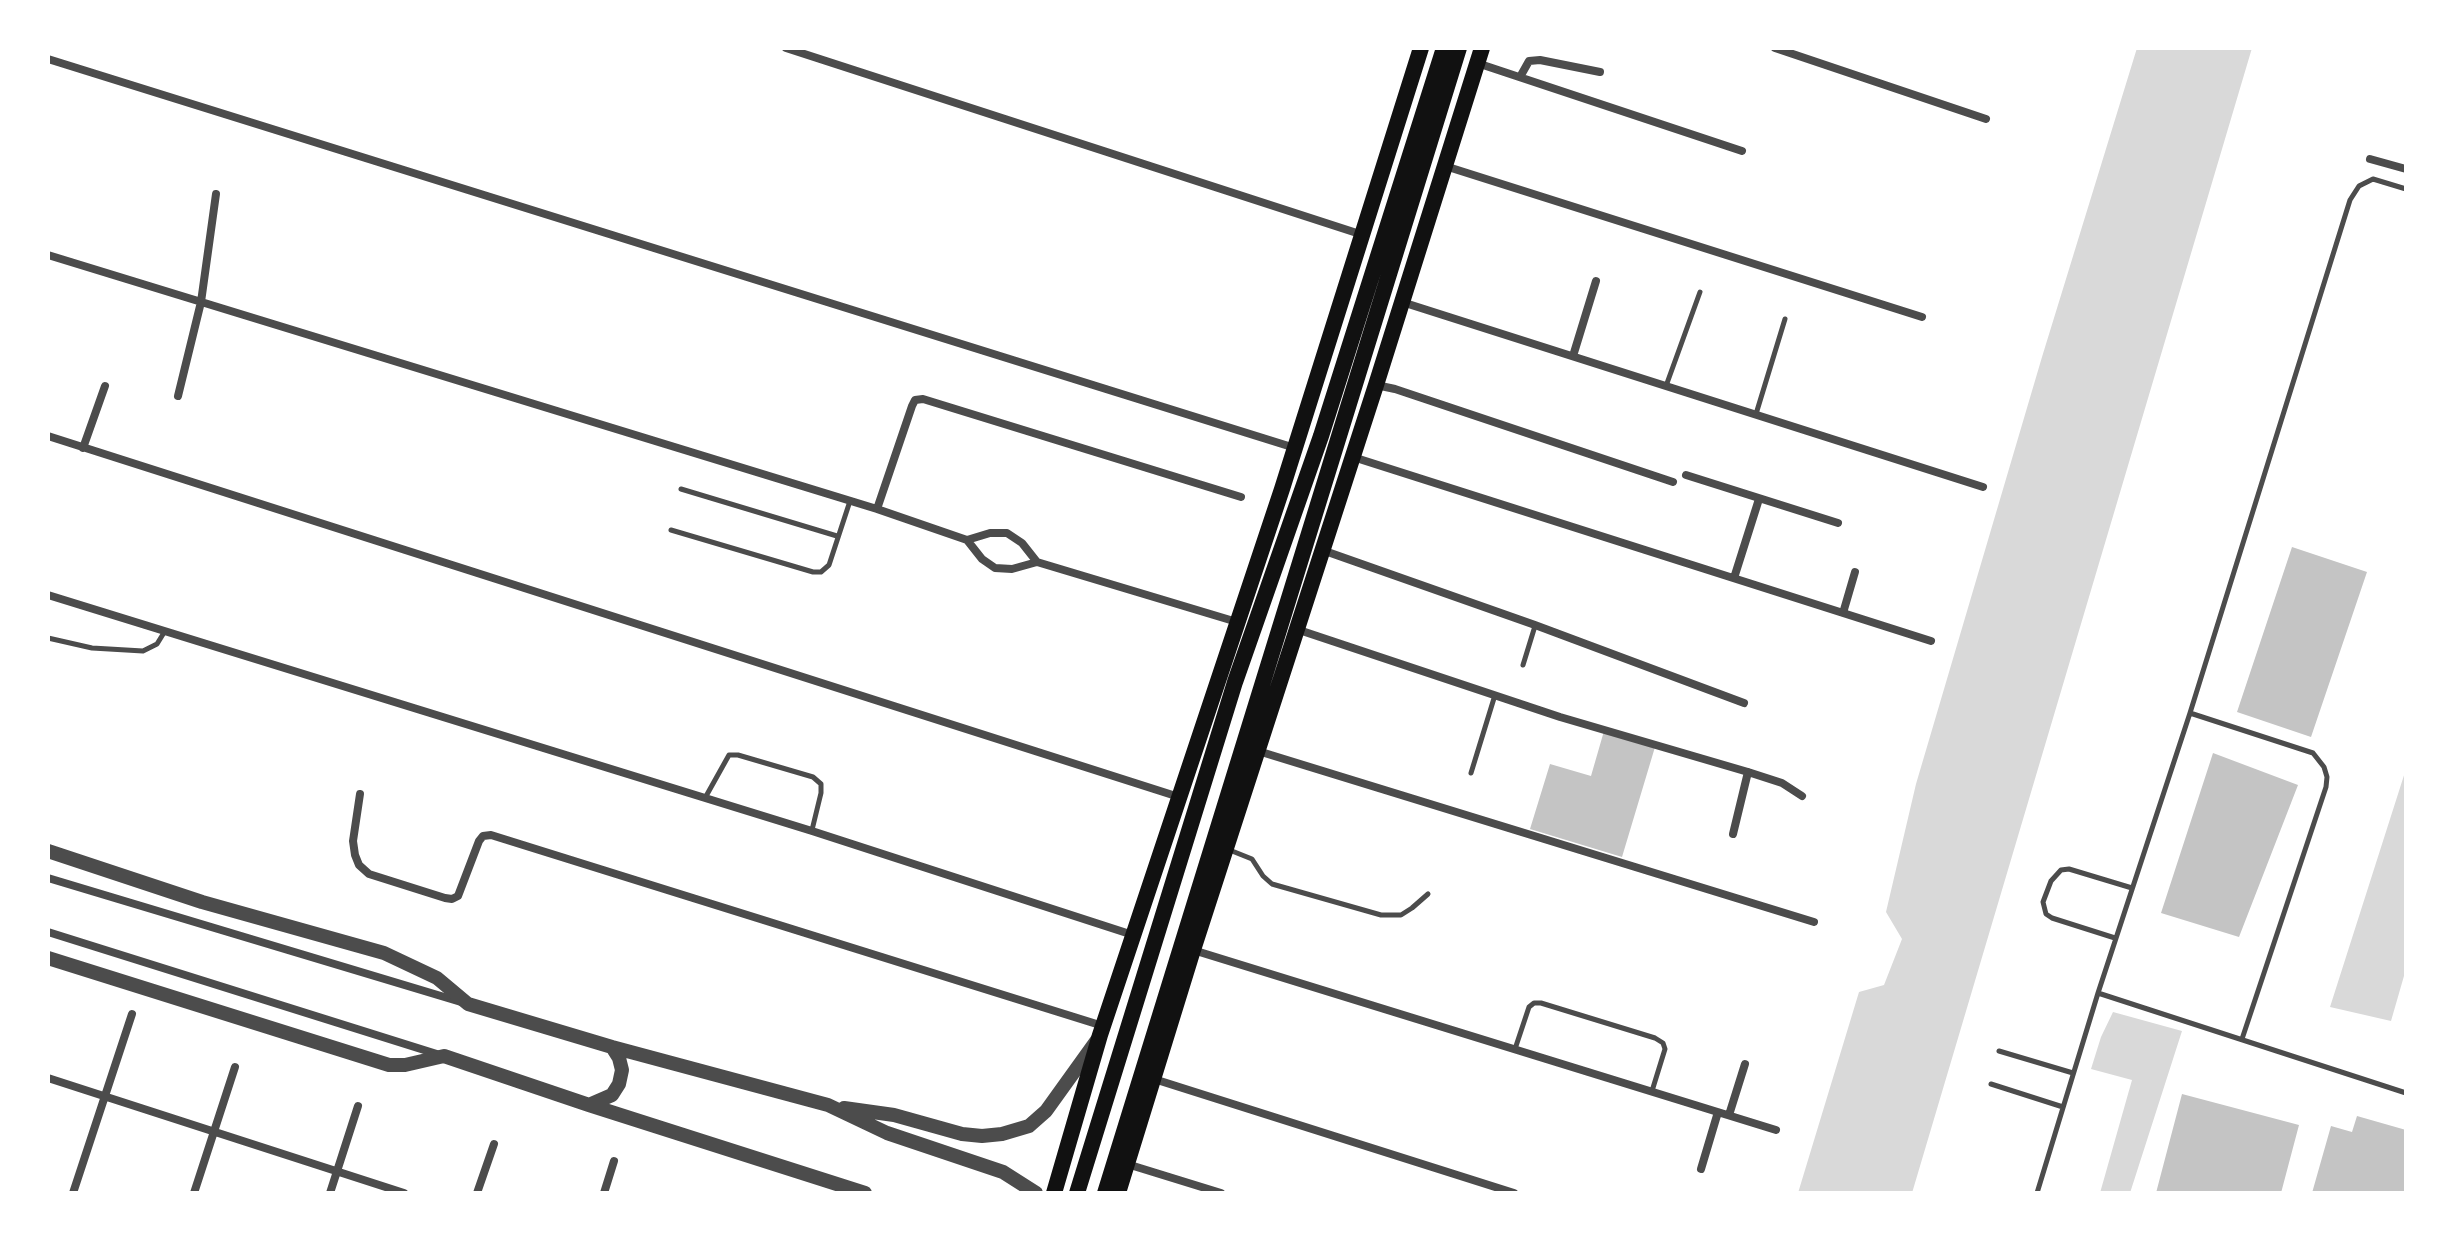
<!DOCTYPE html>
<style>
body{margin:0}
#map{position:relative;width:2454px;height:1241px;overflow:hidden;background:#fff;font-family:"Alegreya Sans",sans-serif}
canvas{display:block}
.frame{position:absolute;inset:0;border:50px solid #fff;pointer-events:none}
</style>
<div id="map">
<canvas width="2454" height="1241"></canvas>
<div class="frame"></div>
</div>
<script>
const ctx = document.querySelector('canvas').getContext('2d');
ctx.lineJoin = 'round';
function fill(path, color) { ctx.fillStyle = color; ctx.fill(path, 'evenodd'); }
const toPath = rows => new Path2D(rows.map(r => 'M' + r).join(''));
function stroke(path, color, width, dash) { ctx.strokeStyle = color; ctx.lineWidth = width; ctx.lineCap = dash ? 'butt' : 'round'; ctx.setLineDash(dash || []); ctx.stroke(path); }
const water = toPath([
 [2137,48,2252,48,1912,1193,1798,1193,1859,992,1884,985,1902,939,1886,912,1916,784,2042,357],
 [2406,769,2406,969,2391,1021,2330,1007],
 [2113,1012,2182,1031,2130,1193,2100,1193,2132,1080,2091,1069,2101,1037]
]);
const building = toPath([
 [2292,547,2367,572,2311,737,2237,712],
 [1604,731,1655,747,1622,857,1530,829,1550,764,1591,776],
 [2213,753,2298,785,2239,937,2161,913],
 [2182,1094,2299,1125,2281,1193,2156,1193],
 [2357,1116,2406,1130,2406,1193,2312,1193,2331,1126,2352,1132]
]);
const service = toPath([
 [1666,386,1700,292],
 [1756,414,1785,319],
 [681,489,837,536],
 [671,530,813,572,821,572,829,565,850,501],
 [48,638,92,648,143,651,157,644,165,631],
 [1523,665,1535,626],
 [2190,713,2313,753,2324,767,2327,777,2326,787,2242,1039],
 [1471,773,1495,695],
 [705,798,729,755,738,755,813,777,821,784,821,793,812,830],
 [1227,849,1252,859,1263,876,1272,884,1381,915,1401,915,1412,908,1428,894],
 [2115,938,2052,918,2046,914,2043,902,2051,881,2061,870,2069,869,2132,888],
 [2098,993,2406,1093],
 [1515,1049,1529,1007,1534,1003,1541,1003,1655,1038,1663,1043,1665,1049,1652,1091],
 [1999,1051,2073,1073],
 [1991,1084,2063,1107],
 [2037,1193,2098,993,2190,713,2350,200,2359,186,2373,179,2406,189]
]);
const minor = toPath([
 [786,48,1363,235],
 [1775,48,1986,119],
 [48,59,1295,448],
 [1477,63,1742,151],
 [1520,77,1529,61,1540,60,1600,72],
 [2370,159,2406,169],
 [1445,166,1922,317],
 [48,255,877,509,967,540,982,559,995,568,1012,569,1037,562],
 [1402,302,1983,487],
 [1573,356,1596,281],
 [1376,385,1395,389,1673,482],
 [178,396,201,302,216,194],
 [48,436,1179,797],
 [83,448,105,386],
 [1353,457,1931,641],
 [1686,475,1838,523],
 [877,509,912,406,915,400,923,399,1241,497],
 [967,540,990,533,1007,533,1022,543,1037,562],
 [1322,550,1535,625,1744,703],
 [1037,562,1237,622],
 [1734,578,1759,499],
 [48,595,812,831,1133,935],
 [1843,613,1855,572],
 [1296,629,1560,717,1748,772,1782,783,1802,796],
 [1258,751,1814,922],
 [360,794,353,841,355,855,359,865,369,874,445,898,452,899,458,896,479,841,483,836,491,835,1103,1026],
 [1733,834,1748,772],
 [48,878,461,1002],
 [48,932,440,1055],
 [1193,950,1776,1130],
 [48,1078,404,1193],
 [1154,1079,1514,1193],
 [1729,1115,1745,1064],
 [1127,1164,1221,1193],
 [1701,1169,1718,1112],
 [73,1193,132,1014],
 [194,1193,235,1067],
 [330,1193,358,1106],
 [477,1193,494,1144],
 [604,1193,614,1161]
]);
const tertiary = toPath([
 [48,851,202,902,384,953,437,978,468,1004,612,1047,828,1105,887,1133,1003,1172,1036,1193],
 [48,958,389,1065,405,1065,444,1056,589,1105,865,1193],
 [589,1105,612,1095,619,1084,622,1070,619,1058,612,1047],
 [844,1108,894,1115,962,1134,982,1136,1002,1134,1029,1126,1046,1111,1097,1040]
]);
const primary = toPath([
 [1054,1193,1100,1035,1282,489,1421,48],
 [1077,1193,1235,682,1321,436,1444,48],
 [1105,1193,1459,48],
 [1118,1193,1193,950,1376,385,1482,48]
]);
fill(water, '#d9d9d9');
fill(building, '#c4c4c4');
stroke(service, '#4c4c4c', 5);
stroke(minor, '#4c4c4c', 8);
stroke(tertiary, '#4c4c4c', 14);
stroke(primary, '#111', 16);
</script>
